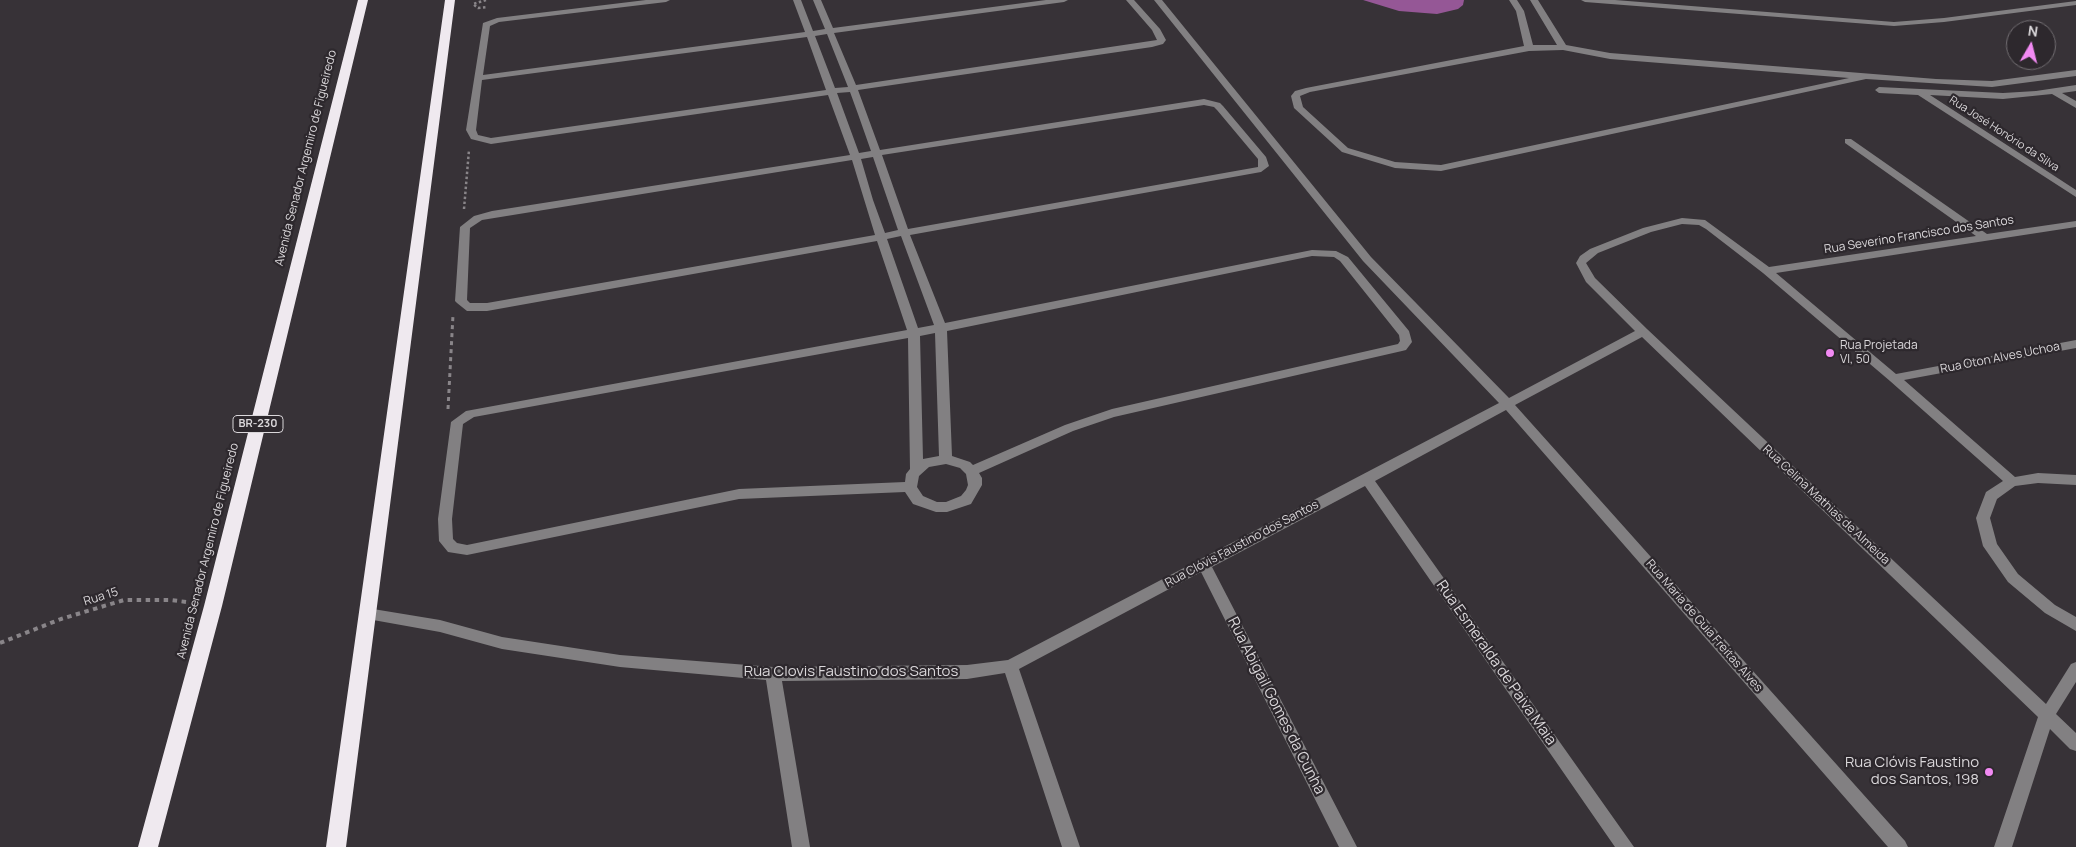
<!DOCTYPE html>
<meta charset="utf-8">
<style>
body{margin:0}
#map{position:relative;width:2076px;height:847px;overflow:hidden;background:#373237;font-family:Manrope,sans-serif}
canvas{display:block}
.north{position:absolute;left:2006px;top:20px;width:50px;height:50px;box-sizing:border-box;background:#2d282d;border:1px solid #726e72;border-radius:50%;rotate:8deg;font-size:14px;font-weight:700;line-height:20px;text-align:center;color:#dad7da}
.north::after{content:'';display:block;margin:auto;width:18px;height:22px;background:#f28af3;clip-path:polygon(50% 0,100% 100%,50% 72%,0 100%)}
</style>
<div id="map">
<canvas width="2076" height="847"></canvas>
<div class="north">N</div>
</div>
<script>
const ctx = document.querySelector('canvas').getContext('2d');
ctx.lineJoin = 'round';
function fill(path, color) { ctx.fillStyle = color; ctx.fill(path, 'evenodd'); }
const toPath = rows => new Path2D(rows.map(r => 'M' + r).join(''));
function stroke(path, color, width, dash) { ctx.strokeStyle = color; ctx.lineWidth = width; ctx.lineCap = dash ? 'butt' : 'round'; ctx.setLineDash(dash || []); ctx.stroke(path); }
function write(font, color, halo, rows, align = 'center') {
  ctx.font = font + ' Manrope,sans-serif'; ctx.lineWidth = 4.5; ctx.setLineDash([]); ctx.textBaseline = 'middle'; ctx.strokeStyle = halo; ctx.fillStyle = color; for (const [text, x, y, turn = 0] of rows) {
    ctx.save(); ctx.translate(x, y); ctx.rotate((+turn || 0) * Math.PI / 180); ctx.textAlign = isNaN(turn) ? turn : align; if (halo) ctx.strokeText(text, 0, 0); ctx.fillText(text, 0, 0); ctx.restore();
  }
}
const water = toPath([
 [1363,0,1464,0,1463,5,1458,9,1437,14,1399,11]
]);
const pathFar2 = toPath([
 [486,0,473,4,478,8,487,7],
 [464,209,469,150]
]);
const pathFar1 = toPath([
 [448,409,453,315]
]);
const path = toPath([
 [0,643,61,619,124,600,171,600,194,603]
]);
const minor = toPath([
 [646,0,670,0,666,2,499,22,490,26,483,75,805,32,793,0,801,0,813,31,825,29,813,0,821,0,833,28,1046,0,1068,0,1064,2,834,33,856,85,1157,40,1152,30,1126,0,1134,0,1160,29,1166,40,1163,44,1152,47,858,90,880,150,1204,99,1220,103,1223,106,1266,157,1269,166,1261,172,910,235,945,323,1312,250,1336,251,1348,257,1409,331,1412,342,1406,350,1402,351,1114,417,1073,431,979,473,982,478,982,485,971,504,947,512,936,512,913,504,905,492,739,499,467,555,448,552,439,541,438,519,451,422,466,411,907,330,877,241,487,311,467,311,457,303,455,301,460,227,474,216,492,211,850,155,828,95,491,144,471,139,466,130,483,23,497,18,646,0],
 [827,34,848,87,835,88,815,36,827,34],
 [807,37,826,90,491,138,478,135,476,130,482,80,807,37],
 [850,92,858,114,871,151,859,153,837,93,850,92],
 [1204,105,1214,107,1217,110,1258,159,1258,167,908,229,882,155,1204,105],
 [873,157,898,230,885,233,873,200,861,159,873,157],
 [852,160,875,235,487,303,470,303,467,300,470,228,482,220,852,160],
 [901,236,934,325,918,328,887,239,901,236],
 [1312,256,1334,257,1340,261,1399,335,1400,341,1398,344,1112,409,1065,425,973,465,970,462,952,456,947,331,1312,256],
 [935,333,939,456,923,459,920,336,935,333],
 [908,338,910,469,906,474,905,482,739,489,467,545,457,543,453,539,452,519,463,424,474,417,908,338],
 [946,464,960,468,966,474,968,485,966,490,961,496,946,502,937,502,923,496,917,487,919,476,929,467,946,464],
 [1154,0,1162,0,1371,257,1509,398,1635,331,1586,282,1576,263,1580,256,1590,249,1643,228,1682,218,1705,220,1769,267,1976,236,1845,143,1845,139,1851,139,1987,234,2076,221,2076,227,1776,273,1896,374,2076,340,2076,348,1904,380,2015,477,2038,473,2076,475,2076,485,2038,483,2015,486,1997,499,1990,518,1997,544,2018,574,2055,605,2076,617,2076,631,2045,613,2008,582,1983,546,1976,518,1986,492,2003,481,1890,381,1763,273,1706,229,1699,225,1682,224,1651,232,1598,253,1586,263,1595,278,1647,329,2046,704,2071,664,2076,662,2076,682,2056,714,2076,733,2076,751,2070,749,2050,729,2012,847,1994,847,2038,717,1642,337,1515,405,1905,841,1908,847,1888,847,1506,410,1375,481,1634,847,1615,847,1365,486,1212,567,1357,847,1339,847,1201,572,1019,669,1080,847,1062,847,1005,673,967,679,782,681,810,847,792,847,766,680,620,667,502,649,440,632,362,618,360,614,362,610,367,608,440,620,502,637,620,655,773,667,967,665,1008,660,1499,403,1363,261,1154,0],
 [1509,0,1517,0,1524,11,1533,45,1557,45,1530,0,1538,0,1566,45,1610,53,1936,79,1992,81,2076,70,2076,76,1992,87,1866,79,1441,171,1395,168,1342,152,1294,108,1291,96,1295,91,1306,88,1524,46,1516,11,1509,0],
 [1563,50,1610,59,1849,78,1441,165,1395,162,1348,148,1303,107,1300,96,1310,92,1529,51,1563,50],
 [1581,0,1615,0,1894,22,1944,18,2076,1,2076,5,1944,22,1894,26,1585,2,1581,0],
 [2076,85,2076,91,2062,93,2076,101,2076,108,2052,94,2003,99,1930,95,2076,190,2076,197,1918,95,1879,93,1875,90,1879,87,2003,93,2036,91,2076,85]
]);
const highway = toPath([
 [358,0,368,0,222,606,158,847,138,847,204,606,358,0],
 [445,0,455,0,346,847,326,847,445,0]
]);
const markers = [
 [1830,353,5,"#f28af3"],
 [1989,772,5,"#f28af3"]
];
const farStreetnames = [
 ["Rua José Honório da Silva",2004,134,33]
];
const shields = [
 [258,424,50]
];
const shieldNames = [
 ["BR-230",258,424]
];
const streetNames = [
 ["Avenida Senador Argemiro de Figueiredo",306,158,-76],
 ["Rua Severino Francisco dos Santos",1919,235,-9],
 ["Rua Oton Alves Uchoa",2000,358,-11],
 ["Rua Celina Mathias de Almeida",1826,505,43],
 ["Rua Clóvis Faustino dos Santos",1242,544,-28],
 ["Avenida Senador Argemiro de Figueiredo",208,551,-76],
 ["Rua 15",101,597,-17],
 ["Rua Maria de Guia Freitas Alves",1704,626,49]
];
const poiNames = [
 ["Rua Projetada",1840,346],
 ["VI, 50",1840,360]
];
const nearStreetnames = [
 ["Rua Esmeralda de Paiva Maia",1496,663,55],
 ["Rua Clovis Faustino dos Santos",851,672],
 ["Rua Abigail Gomes da Cunha",1276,706,63]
];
const nearPoinames = [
 ["Rua Clóvis Faustino",1979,763],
 ["dos Santos, 198",1979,780]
];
fill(water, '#955796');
stroke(pathFar2, '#898589', 2.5, [2.5, 2.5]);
stroke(pathFar1, '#898589', 3, [4, 4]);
stroke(path, '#898589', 4, [4.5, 4.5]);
fill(minor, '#828082');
fill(highway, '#efe9ef');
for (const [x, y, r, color] of markers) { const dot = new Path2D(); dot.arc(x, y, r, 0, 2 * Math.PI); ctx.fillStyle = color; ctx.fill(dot); stroke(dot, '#2d282d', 2); }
write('11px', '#dad7da', '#2d282d', farStreetnames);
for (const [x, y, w] of shields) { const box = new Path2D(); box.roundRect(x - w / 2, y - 8.5, w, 17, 4); ctx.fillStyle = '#2d282d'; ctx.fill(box); stroke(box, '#dad7da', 1); }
write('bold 11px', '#dad7da', null, shieldNames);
write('12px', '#dad7da', '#2d282d', streetNames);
write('12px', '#dad7da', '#2d282d', poiNames, 'left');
write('15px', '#dad7da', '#2d282d', nearStreetnames);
write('15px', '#dad7da', '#2d282d', nearPoinames, 'right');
</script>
